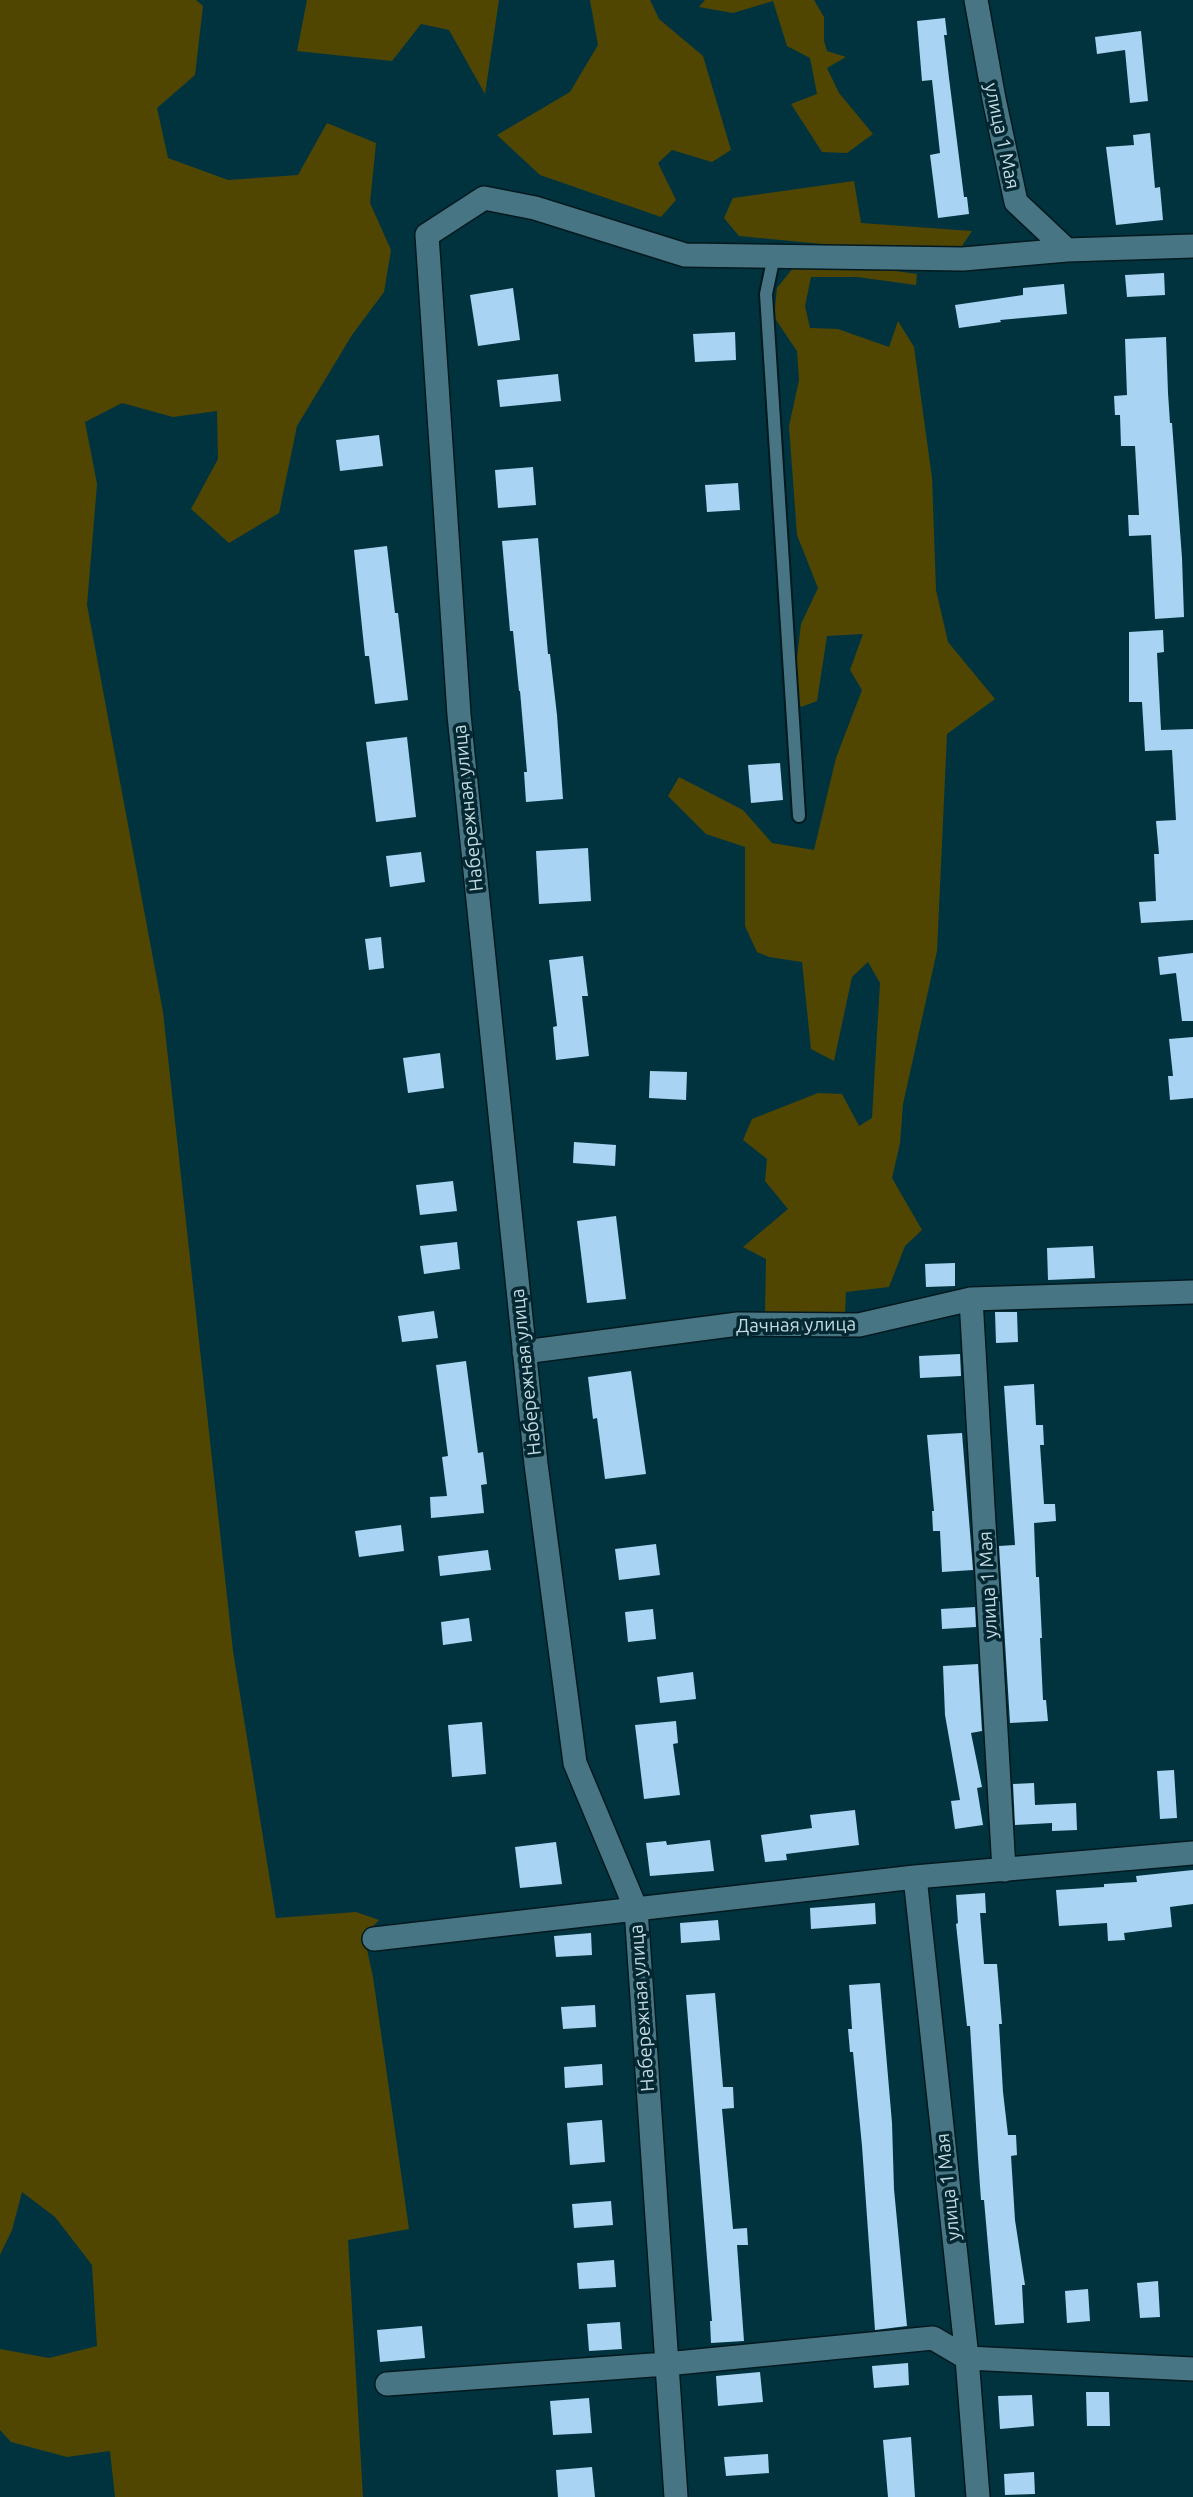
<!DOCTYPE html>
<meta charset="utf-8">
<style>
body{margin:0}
canvas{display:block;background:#01333f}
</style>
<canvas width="1193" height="2497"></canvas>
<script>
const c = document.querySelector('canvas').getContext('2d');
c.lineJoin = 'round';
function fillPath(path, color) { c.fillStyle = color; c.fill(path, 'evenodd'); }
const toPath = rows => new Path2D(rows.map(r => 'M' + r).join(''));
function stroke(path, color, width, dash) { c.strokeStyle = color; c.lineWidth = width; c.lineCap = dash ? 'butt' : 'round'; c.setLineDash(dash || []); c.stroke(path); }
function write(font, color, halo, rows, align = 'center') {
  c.font = font + ' Ubuntu,sans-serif'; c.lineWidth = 7; c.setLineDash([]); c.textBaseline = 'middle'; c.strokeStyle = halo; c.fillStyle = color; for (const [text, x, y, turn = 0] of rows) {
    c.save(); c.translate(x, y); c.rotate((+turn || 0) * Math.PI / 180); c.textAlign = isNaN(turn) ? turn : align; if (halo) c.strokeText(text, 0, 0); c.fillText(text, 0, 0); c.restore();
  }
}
fillPath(toPath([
 [0,0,196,0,203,6,195,75,157,108,168,158,228,180,298,175,327,123,376,143,370,203,391,250,384,292,352,335,297,426,279,513,229,543,191,509,218,459,217,411,173,417,122,403,85,422,97,484,87,605,163,1012,233,1651,276,1918,356,1912,379,1920,364,1936,373,1977,409,2229,348,2240,363,2497,115,2497,110,2451,67,2457,11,2442,0,2430,0,2349,49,2358,97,2346,92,2265,55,2217,22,2192,12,2230,0,2255],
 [307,0,499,0,485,94,449,30,421,24,392,61,297,51],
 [590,0,650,0,659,19,703,56,731,150,712,162,672,150,658,163,676,200,661,217,540,175,497,135,570,92,598,45],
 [705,0,814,0,824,17,824,41,827,51,846,57,827,68,839,93,873,134,847,153,822,152,791,104,817,94,810,58,787,46,773,1,733,13,699,7],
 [854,181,861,223,972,231,962,246,853,247,739,236,724,218,733,198],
 [833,262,917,274,916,285,857,277,811,277,805,306,810,328,838,329,889,347,898,321,914,347,932,478,936,590,948,642,995,699,947,734,937,951,903,1104,900,1143,892,1178,922,1230,905,1246,889,1287,846,1292,845,1313,765,1313,766,1259,743,1247,788,1209,765,1181,767,1159,743,1140,752,1119,818,1093,842,1094,859,1126,872,1118,880,983,868,962,852,977,834,1061,811,1049,802,962,769,957,757,952,745,926,745,847,706,834,668,796,679,777,743,810,772,843,814,850,836,758,862,690,850,670,863,634,827,636,817,701,801,707,793,691,801,624,818,588,797,535,789,426,799,380,797,351,774,317,777,288,793,268]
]), '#504602');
fillPath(toPath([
 [945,18,947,35,944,35,949,78,964,197,967,197,969,214,938,218,930,155,940,153,932,80,922,81,917,21],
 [1141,31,1148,101,1130,103,1125,50,1097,54,1095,37],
 [1150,133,1155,188,1160,187,1163,220,1116,225,1106,147,1134,145,1133,135],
 [1164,273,1165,295,1127,297,1125,275],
 [1064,284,1067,314,1000,320,1001,322,959,328,955,305,1023,295,1023,288],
 [513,288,520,340,478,346,470,295],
 [735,332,736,360,695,362,693,334],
 [1166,337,1168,393,1170,423,1172,423,1182,558,1184,617,1155,619,1151,535,1129,536,1128,515,1139,515,1135,446,1121,446,1120,415,1115,415,1114,396,1127,395,1125,339],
 [558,374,561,401,500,407,497,380],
 [379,435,383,466,340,471,336,440],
 [533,467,536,505,498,508,495,470],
 [738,483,740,510,707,512,705,485],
 [538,538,548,654,550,654,557,715,563,799,526,802,524,772,527,772,520,691,519,691,513,631,510,631,502,541],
 [387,546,395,613,398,613,408,700,375,704,369,656,365,656,354,550],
 [1163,630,1164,652,1157,653,1161,730,1193,729,1193,920,1141,923,1139,902,1156,901,1154,854,1159,854,1156,821,1176,820,1172,750,1145,751,1142,702,1129,702,1129,632],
 [407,737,416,817,376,822,366,742],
 [780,763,783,800,751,803,748,765],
 [588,848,591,901,539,904,536,851],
 [421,852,425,882,390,887,386,856],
 [381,937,384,968,369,970,365,939],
 [1193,953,1193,1021,1182,1021,1176,973,1160,975,1158,957],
 [583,956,588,996,582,996,589,1056,556,1060,553,1027,557,1026,549,960],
 [1193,1037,1193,1098,1170,1100,1168,1076,1173,1076,1169,1039],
 [440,1053,444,1088,408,1093,403,1058],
 [650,1071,687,1072,686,1100,649,1098],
 [574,1142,616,1145,615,1166,573,1163],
 [453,1181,457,1211,420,1215,416,1185],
 [616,1216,626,1299,587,1303,577,1221],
 [457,1242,460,1269,424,1274,420,1246],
 [1093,1246,1095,1278,1048,1280,1047,1248],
 [955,1263,955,1286,926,1287,925,1264],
 [434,1311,438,1338,402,1342,398,1316],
 [995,1312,1017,1312,1018,1342,996,1343],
 [960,1354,961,1376,920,1378,919,1356],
 [466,1361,478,1453,483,1452,487,1484,481,1485,484,1513,431,1518,430,1497,447,1496,442,1457,448,1456,436,1365],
 [631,1371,646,1474,605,1479,597,1418,593,1419,588,1377],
 [1034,1384,1036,1425,1043,1425,1044,1445,1040,1445,1044,1504,1055,1504,1056,1521,1034,1523,1036,1577,1039,1577,1040,1598,1042,1638,1040,1638,1043,1700,1046,1700,1048,1721,1010,1723,999,1546,1015,1545,1004,1386],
 [962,1433,973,1570,942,1572,940,1531,933,1531,932,1511,934,1511,927,1435],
 [401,1525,404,1551,359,1557,355,1531],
 [656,1544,660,1575,619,1580,615,1549],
 [488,1550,491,1570,440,1576,438,1556],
 [975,1607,976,1627,942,1629,941,1609],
 [653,1609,656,1639,628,1642,625,1612],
 [469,1618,472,1641,443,1645,441,1622],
 [978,1664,982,1731,971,1733,982,1787,977,1788,983,1825,955,1829,951,1801,960,1800,945,1715,943,1666],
 [693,1672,696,1699,660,1703,657,1677],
 [676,1721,678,1743,673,1744,680,1795,644,1799,635,1725],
 [482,1722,486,1774,452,1777,448,1725],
 [1174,1770,1177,1818,1160,1819,1157,1771],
 [1034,1783,1035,1805,1076,1803,1077,1830,1052,1831,1052,1823,1015,1825,1013,1784],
 [855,1810,859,1845,786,1854,787,1860,765,1862,761,1835,812,1828,810,1815],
 [710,1840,714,1871,650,1876,646,1843,666,1841,667,1845],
 [556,1842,562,1884,520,1888,515,1847],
 [1193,1870,1193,1904,1170,1907,1172,1927,1124,1933,1125,1940,1108,1941,1107,1923,1059,1926,1056,1890,1104,1887,1104,1884,1137,1882,1136,1876],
 [985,1893,986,1913,980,1913,984,1964,997,1964,1002,2024,999,2024,1003,2092,1008,2135,1016,2135,1017,2155,1011,2156,1015,2220,1025,2285,1022,2285,1024,2323,995,2325,984,2200,981,2200,978,2158,970,2026,967,2026,956,1924,958,1923,956,1895],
 [875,1903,876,1924,811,1929,810,1908],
 [718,1920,720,1940,681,1943,680,1923],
 [591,1933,592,1955,556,1957,554,1936],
 [880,1983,892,2123,894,2189,907,2326,875,2330,862,2146,853,2052,850,2052,848,2029,852,2029,849,1985],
 [715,1993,723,2087,733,2087,734,2108,722,2109,733,2229,747,2228,748,2245,737,2245,744,2341,711,2343,710,2321,712,2321,686,1995],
 [595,2005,596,2027,563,2029,561,2007],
 [602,2064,603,2085,565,2088,564,2067],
 [602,2120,605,2162,570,2165,567,2123],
 [611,2201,613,2225,574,2228,572,2204],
 [614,2260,616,2287,579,2289,577,2263],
 [1158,2281,1160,2317,1140,2318,1137,2283],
 [1088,2289,1090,2321,1067,2323,1065,2291],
 [620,2322,622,2349,589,2351,587,2324],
 [422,2326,425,2358,380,2362,377,2330],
 [908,2363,909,2385,874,2388,872,2366],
 [760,2372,763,2402,718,2406,716,2376],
 [1086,2392,1109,2392,1110,2426,1087,2426],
 [1032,2395,1034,2426,1000,2429,998,2396],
 [589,2398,592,2433,553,2435,550,2401],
 [911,2437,915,2497,888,2497,883,2440],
 [768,2454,769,2473,726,2476,724,2457],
 [592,2467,595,2497,558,2497,556,2470],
 [1034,2472,1035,2494,1005,2495,1004,2474]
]), '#a9d3f2');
const service = toPath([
 [774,256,766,294,799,816]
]);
const minor = toPath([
 [976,0,994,99,1016,202,1067,250],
 [971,1299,1004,1870],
 [524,1352,738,1324,859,1325,971,1299,1193,1292],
 [915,1877,967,2358,978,2497],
 [374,1939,915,1877,1193,1853],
 [387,2384,666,2364,933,2338,967,2358,1193,2369],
 [676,2497,636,1909,575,1763,536,1464,459,715,427,235,484,198,535,208,685,255,963,259,1067,250,1193,246]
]);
stroke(service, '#02191f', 16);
stroke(minor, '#02191f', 26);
stroke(service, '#487583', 12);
stroke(minor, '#487583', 23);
write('19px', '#c3dae2', '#042832', [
 ["улица 1 Мая",1002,136,78],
 ["Набережная улица",468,808,-96],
 ["Дачная улица",796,1325,-1],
 ["Набережная улица",526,1372,-96],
 ["улица 1 Мая",988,1585,-93],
 ["Набережная улица",642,2008,-94],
 ["улица 1 Мая",948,2187,-96]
]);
</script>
